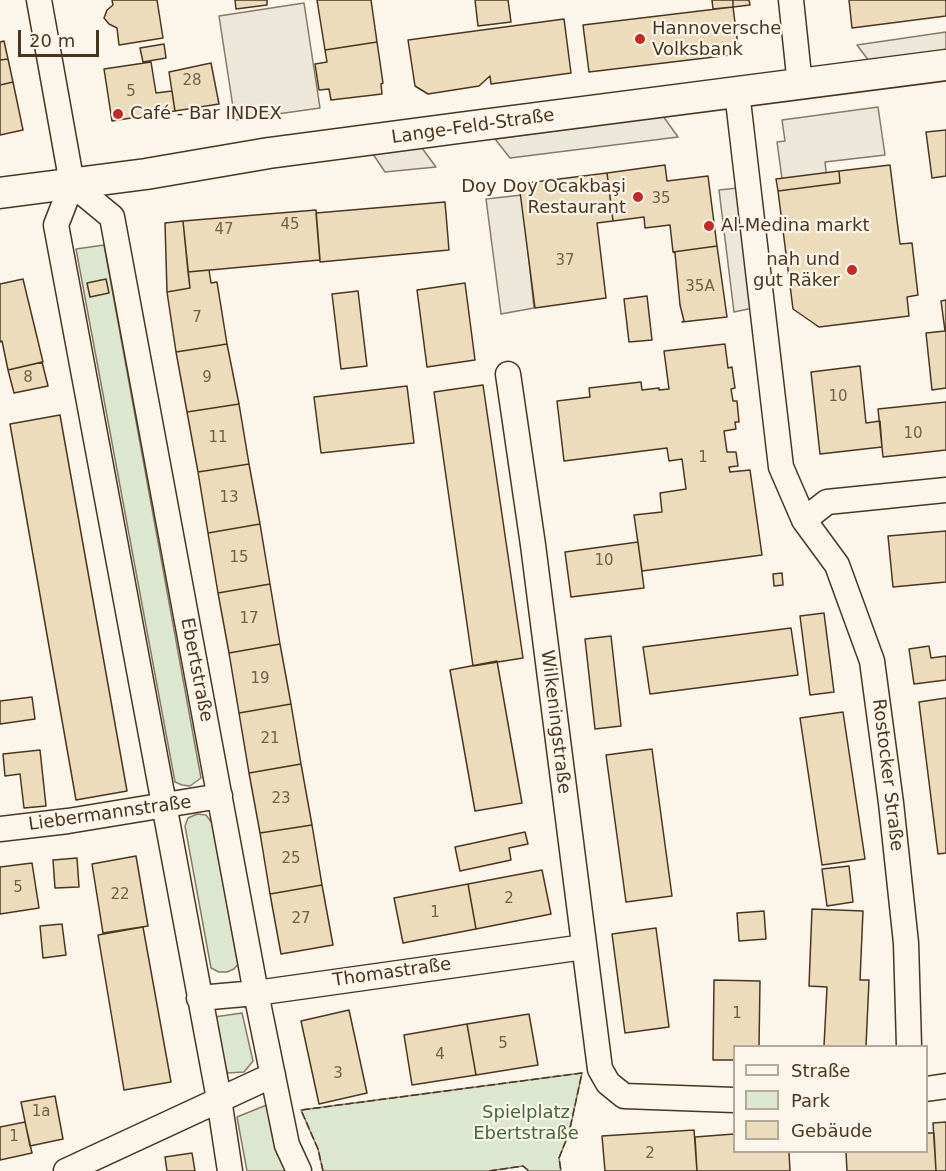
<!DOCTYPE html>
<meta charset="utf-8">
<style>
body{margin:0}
#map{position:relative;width:946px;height:1171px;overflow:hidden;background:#fbf6e9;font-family:"DejaVu Sans",sans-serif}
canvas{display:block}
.legend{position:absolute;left:733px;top:1045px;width:195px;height:108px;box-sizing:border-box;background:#fbf6e9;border:2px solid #b4a999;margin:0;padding:8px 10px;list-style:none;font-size:18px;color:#4a3520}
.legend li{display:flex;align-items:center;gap:12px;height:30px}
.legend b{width:30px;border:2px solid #b4a999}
.scale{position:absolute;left:18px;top:30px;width:81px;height:27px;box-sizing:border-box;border:3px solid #4a3520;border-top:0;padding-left:8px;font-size:18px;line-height:21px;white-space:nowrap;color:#4a3520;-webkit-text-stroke:4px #fbf6e9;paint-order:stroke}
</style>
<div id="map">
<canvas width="946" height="1171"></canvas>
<ul class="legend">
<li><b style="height:8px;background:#fbf6e9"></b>Straße</li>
<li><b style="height:16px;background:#dce7d0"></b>Park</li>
<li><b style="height:16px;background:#ecdcbc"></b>Gebäude</li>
</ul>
<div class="scale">20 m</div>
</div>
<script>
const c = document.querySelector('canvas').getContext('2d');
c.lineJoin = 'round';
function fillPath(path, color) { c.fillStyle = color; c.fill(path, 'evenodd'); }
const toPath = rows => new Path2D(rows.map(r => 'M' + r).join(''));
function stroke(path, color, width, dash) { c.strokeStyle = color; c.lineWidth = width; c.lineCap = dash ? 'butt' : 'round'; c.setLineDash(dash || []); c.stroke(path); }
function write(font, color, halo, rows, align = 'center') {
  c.font = font + ' "DejaVu Sans",sans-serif'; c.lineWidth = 4.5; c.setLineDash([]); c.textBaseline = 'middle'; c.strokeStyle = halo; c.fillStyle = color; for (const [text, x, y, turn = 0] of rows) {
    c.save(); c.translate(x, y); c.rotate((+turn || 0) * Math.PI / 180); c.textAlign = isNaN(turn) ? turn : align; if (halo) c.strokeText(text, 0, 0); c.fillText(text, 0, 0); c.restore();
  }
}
const green = toPath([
 [104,245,201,778,190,786,182,785,175,782,76,249,104,245],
 [197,814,206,815,212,823,238,964,234,969,227,972,219,972,211,968,185,826,188,818,197,814],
 [242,1013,253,1061,244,1072,227,1073,214,1017,242,1013],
 [582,1073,569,1133,559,1158,561,1171,529,1171,523,1166,489,1171,323,1171,318,1149,301,1110,582,1073],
 [274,1102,287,1171,247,1171,237,1117,274,1102]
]);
fillPath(green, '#dce7d0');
stroke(green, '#887966', 1.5);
const parking = toPath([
 [304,3,320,108,235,120,219,16,304,3],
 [946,32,946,51,869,61,857,45,946,32],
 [878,107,885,155,825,162,827,180,783,186,777,142,785,141,782,120,878,107],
 [663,116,678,137,510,158,495,139,663,116],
 [422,148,436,167,385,172,373,154,422,148],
 [737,188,753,308,734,312,719,190,737,188],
 [522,195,534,308,501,314,486,199,522,195]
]);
fillPath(parking, '#ede7d9');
stroke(parking, '#887966', 1.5);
const building = toPath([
 [112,0,157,0,163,38,119,45,117,28,109,24,104,18,107,10,113,5,112,0],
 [235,0,267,0,267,5,236,9,235,0],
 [317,0,371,0,377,42,325,50,317,0],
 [475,0,508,0,511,22,478,26,475,0],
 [712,0,733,0,733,7,713,9,712,0],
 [733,0,749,0,750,5,733,7,733,0],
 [849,0,946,0,946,16,852,28,849,0],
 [733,7,739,54,589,72,583,25,733,7],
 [564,19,571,73,491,84,490,76,479,86,428,94,415,86,408,40,564,19],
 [4,41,8,59,0,60,0,42,4,41],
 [377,42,383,83,381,84,382,94,331,100,329,89,319,90,315,64,327,62,325,50,377,42],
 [164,44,166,58,143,62,140,48,164,44],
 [8,59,13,82,0,85,0,60,8,59],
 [151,62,156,93,172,91,175,111,112,121,104,69,151,62],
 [211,63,219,104,175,111,169,72,211,63],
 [13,82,23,130,0,135,0,85,13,82],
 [946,130,946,176,932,178,926,132,946,130],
 [665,165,667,181,708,176,717,246,673,252,670,225,645,228,644,217,613,221,607,173,665,165],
 [890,165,900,244,912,243,918,295,907,297,909,316,819,327,793,309,778,191,840,183,839,171,890,165],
 [839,171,840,183,778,191,776,179,839,171],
 [607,173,613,221,597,223,606,298,535,308,519,184,607,173],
 [445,202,449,250,320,262,316,213,445,202],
 [316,210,320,260,188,272,183,221,316,210],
 [183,221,190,288,167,292,165,223,183,221],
 [717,246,727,317,682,322,684,321,680,305,675,253,673,252,717,246],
 [209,270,211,283,217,282,227,344,176,352,167,292,190,288,188,272,209,270],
 [23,279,43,362,8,370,2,341,0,342,0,284,23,279],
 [106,279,109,293,90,297,87,283,106,279],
 [465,283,475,360,427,367,417,290,465,283],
 [358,291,367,366,341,369,332,294,358,291],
 [647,296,652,340,629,342,624,299,647,296],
 [946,300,946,388,932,390,926,333,945,331,941,301,946,300],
 [227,344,239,404,187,412,176,352,227,344],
 [725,344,728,368,732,367,735,388,731,389,733,401,737,401,739,422,735,422,736,429,724,431,727,452,736,452,738,466,729,467,730,472,750,470,762,555,642,571,634,515,662,512,660,493,686,489,682,459,669,461,667,448,564,461,557,401,590,397,589,388,641,382,642,390,659,388,659,390,669,389,664,351,725,344],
 [42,362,48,386,14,393,8,370,42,362],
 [860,366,866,423,880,421,882,447,820,454,811,372,860,366],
 [483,385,523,658,473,666,434,392,483,385],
 [407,386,414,443,321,453,314,397,407,386],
 [946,402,946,450,883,457,878,409,946,402],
 [239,404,249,464,198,472,187,412,239,404],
 [60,415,127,791,76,800,10,424,60,415],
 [249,464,260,524,208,533,198,472,249,464],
 [260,524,270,584,218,593,208,533,260,524],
 [946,531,946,582,893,587,888,536,946,531],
 [638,542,644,588,571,597,565,552,638,542],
 [782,573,783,585,774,586,773,574,782,573],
 [270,584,280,644,229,653,218,593,270,584],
 [824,613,834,692,810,695,800,616,824,613],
 [791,628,798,675,650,694,643,647,791,628],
 [611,636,621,726,595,729,585,639,611,636],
 [280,644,291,704,239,713,229,653,280,644],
 [929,646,931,658,946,656,946,680,914,684,909,649,929,646],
 [497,661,522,803,475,811,450,670,497,661],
 [32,697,35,719,0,724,0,701,32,697],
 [946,698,946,853,938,854,919,702,946,698],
 [291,704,301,764,249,773,239,713,291,704],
 [843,712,865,859,822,865,800,718,843,712],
 [652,749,672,896,626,902,606,755,652,749],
 [40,750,46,806,24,808,20,774,5,776,3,754,40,750],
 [301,764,312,825,260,833,249,773,301,764],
 [312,825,322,885,270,894,260,833,312,825],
 [525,832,528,844,509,848,511,860,460,871,455,847,525,832],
 [136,856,148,926,103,933,92,864,136,856],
 [77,858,79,887,55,888,53,860,77,858],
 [32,863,39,908,0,914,0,867,32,863],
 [849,866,853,902,827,906,822,869,849,866],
 [542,870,551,914,476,929,468,884,542,870],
 [468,884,476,929,403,943,394,898,468,884],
 [322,885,333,945,281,954,270,894,322,885],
 [812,909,863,911,860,980,869,980,866,1046,824,1046,827,987,809,986,812,909],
 [764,911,766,939,739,941,737,913,764,911],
 [62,924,66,955,43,958,40,926,62,924],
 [143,927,171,1082,124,1090,98,935,143,927],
 [656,928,669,1027,625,1033,612,934,656,928],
 [714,980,760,981,759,1046,734,1046,734,1060,713,1060,714,980],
 [349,1010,367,1093,319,1104,301,1021,349,1010],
 [529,1014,538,1065,476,1075,467,1024,529,1014],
 [467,1024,476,1075,412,1085,404,1035,467,1024],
 [55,1096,63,1139,30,1146,21,1102,55,1096],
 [25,1122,32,1153,0,1160,0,1127,25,1122],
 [946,1122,946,1171,936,1171,933,1123,946,1122],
 [694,1130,697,1171,605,1171,602,1136,694,1130],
 [926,1133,934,1133,936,1171,847,1171,846,1152,926,1152,926,1133],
 [734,1134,734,1152,789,1152,790,1171,697,1171,695,1137,734,1134],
 [192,1153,195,1171,167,1171,165,1157,192,1153]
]);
fillPath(building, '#ecdcbc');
stroke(building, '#4a3520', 1.5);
const minor = toPath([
 [39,0,72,184,56,225,219,1099,230,1171],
 [791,0,800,85],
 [737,92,781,467,804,520,837,565,872,661,891,803,906,943,909,1046],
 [72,184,112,217,256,993,287,1145,299,1171],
 [508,374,533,545,600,1069,608,1083,624,1096,734,1100],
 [804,520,827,502,946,490],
 [0,829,68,821,220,796],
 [199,998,256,993,584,947],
 [926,1089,946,1086],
 [66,1171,273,1075]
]);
const tertiary = toPath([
 [0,193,146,174,269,153,466,127,946,65]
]);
stroke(minor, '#4a3520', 27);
stroke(tertiary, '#4a3520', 33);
stroke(minor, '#fbf6e9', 24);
stroke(tertiary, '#fbf6e9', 30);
stroke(toPath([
 [323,1171,318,1149,301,1110,582,1073,569,1133,559,1158,561,1171],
 [489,1171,523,1166,529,1171]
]), '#4a3520', 1.5, [8, 3]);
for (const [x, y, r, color] of [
 [640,39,6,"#c62828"],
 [118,114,6,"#c62828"],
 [638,197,6,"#c62828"],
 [709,226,6,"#c62828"],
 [852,270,6,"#c62828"]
]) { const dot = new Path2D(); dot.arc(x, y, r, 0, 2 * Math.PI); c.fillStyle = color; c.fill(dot); stroke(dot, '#fbf6e9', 2); }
write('15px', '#725f47', null, [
 ["28",192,81],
 ["5",131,92],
 ["35",661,199],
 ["45",290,225],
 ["47",224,230],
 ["37",565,261],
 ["35A",700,287],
 ["7",197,318],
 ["8",28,378],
 ["9",207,378],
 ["10",838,397],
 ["10",913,434],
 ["11",218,438],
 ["1",703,458],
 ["13",229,498],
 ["15",239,558],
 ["10",604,561],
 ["17",249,619],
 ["19",260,679],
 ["21",270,739],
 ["23",281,799],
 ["25",291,859],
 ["5",18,888],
 ["22",120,895],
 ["2",509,899],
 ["1",435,913],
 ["27",301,919],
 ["1",737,1014],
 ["5",503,1044],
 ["4",440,1055],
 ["3",338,1074],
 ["1a",41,1112],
 ["1",14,1137],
 ["2",650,1154]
]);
write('18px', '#4a3520', '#fbf6e9', [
 ["Hannoversche",652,29],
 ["Volksbank",652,50],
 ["Café - Bar INDEX",130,114],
 ["Doy Doy Ocakbaşi",626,187,"right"],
 ["Restaurant",626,208,"right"],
 ["Al-Medina markt",721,226],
 ["nah und",840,260,"right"],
 ["gut Räker",840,281,"right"]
], 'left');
write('18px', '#4a3520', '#fbf6e9', [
 ["Lange-Feld-Straße",473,127,-8],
 ["Ebertstraße",196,670,79],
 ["Wilkeningstraße",555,722,83],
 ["Rostocker Straße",887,775,83],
 ["Liebermannstraße",110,814,-8],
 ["Thomastraße",392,973,-8]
]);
write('18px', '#436837', '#fbf6e9', [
 ["Spielplatz",526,1113],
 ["Ebertstraße",526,1134]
]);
</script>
